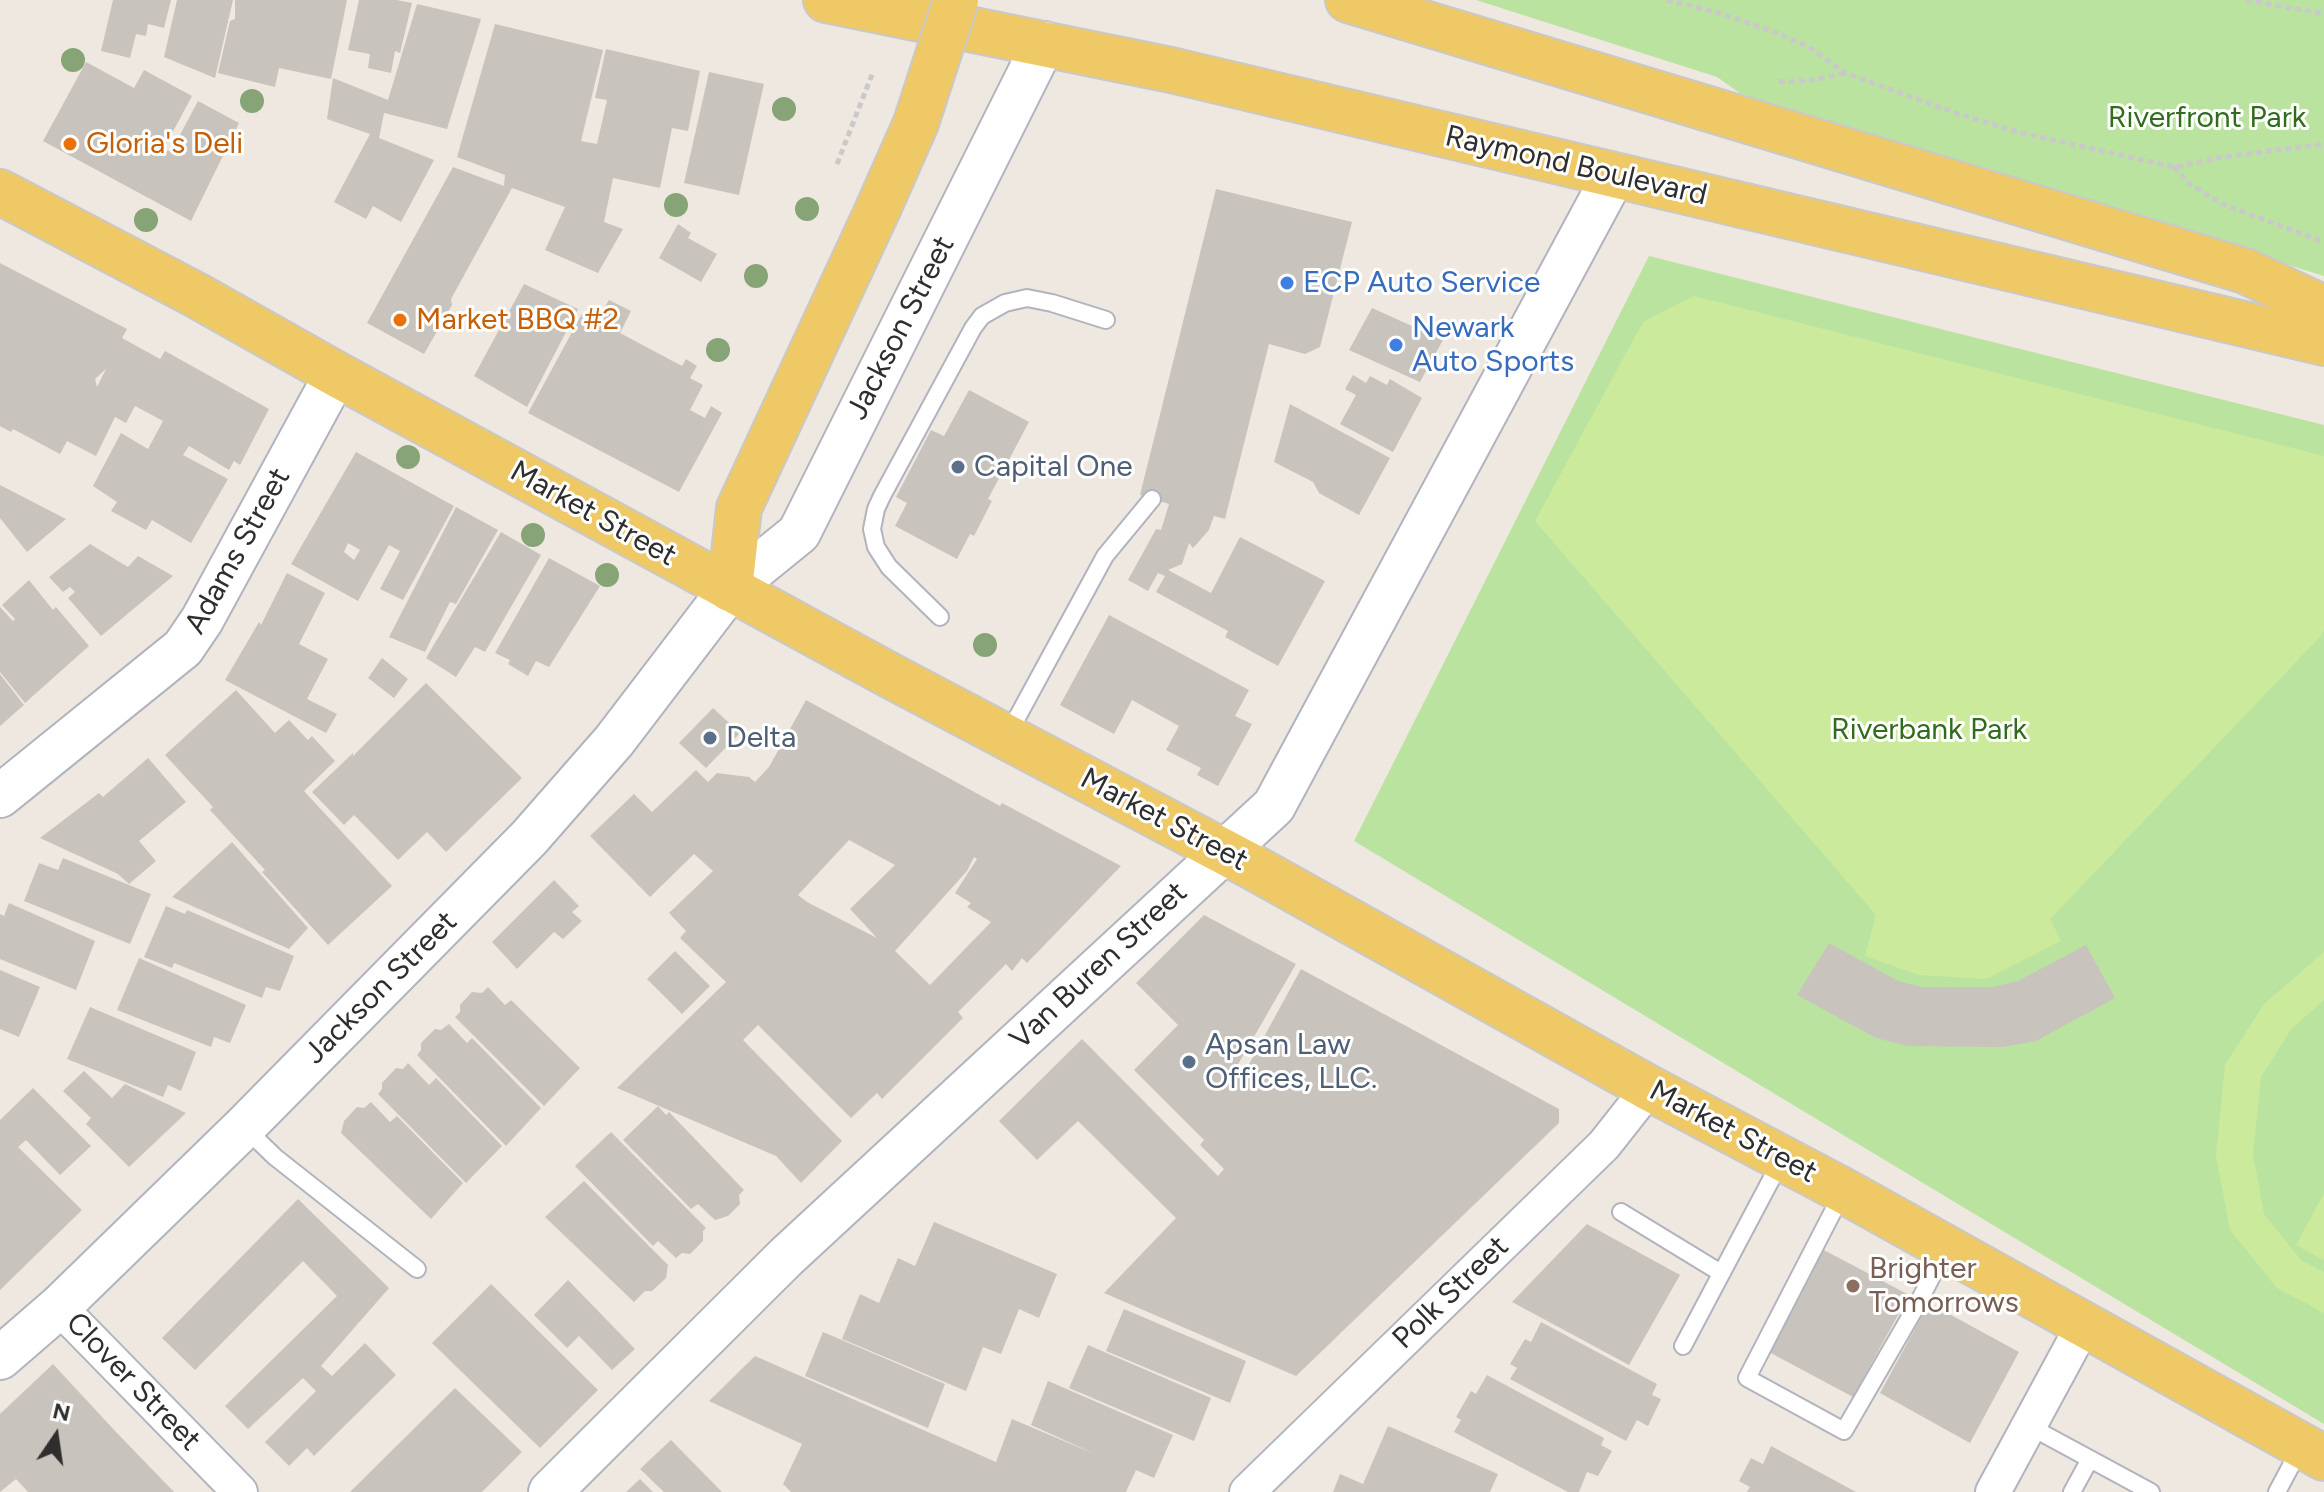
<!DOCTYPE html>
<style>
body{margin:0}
#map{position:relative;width:2324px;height:1492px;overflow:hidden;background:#efe8e1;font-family:Figtree,sans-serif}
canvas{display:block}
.north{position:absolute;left:16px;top:1396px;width:80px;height:80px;-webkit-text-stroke:6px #fff;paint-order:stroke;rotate:13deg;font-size:22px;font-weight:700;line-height:32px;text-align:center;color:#2e2e2e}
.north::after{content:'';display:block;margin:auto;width:28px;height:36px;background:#2e2e2e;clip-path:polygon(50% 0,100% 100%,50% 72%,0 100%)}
</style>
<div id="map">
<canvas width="2324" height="1492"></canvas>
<div class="north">N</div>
</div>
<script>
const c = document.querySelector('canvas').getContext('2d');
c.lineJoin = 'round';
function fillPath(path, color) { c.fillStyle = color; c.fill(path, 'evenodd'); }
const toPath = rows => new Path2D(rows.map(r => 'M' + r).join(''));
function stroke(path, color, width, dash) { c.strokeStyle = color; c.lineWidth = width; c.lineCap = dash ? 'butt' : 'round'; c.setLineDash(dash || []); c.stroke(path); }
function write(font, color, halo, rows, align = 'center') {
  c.font = font + ' Figtree,sans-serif'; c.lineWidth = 6; c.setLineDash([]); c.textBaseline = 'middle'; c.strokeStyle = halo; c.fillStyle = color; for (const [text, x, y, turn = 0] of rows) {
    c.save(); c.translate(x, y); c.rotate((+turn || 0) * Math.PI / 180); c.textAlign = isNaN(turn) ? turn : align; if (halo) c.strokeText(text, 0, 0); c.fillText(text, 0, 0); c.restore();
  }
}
fillPath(toPath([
 [1476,0,2324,0,2324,276,1741,94,1717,77],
 [1649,256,2324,425,2324,1424,1354,841]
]), '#bae3a0');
fillPath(toPath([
 [1694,296,2324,456,2324,630,2321,636,2050,919,2061,941,1986,979,1919,975,1865,956,1876,915,1535,521,1643,322],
 [2324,952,2324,1000,2292,1028,2261,1077,2253,1154,2264,1214,2301,1260,2324,1272,2324,1313,2277,1288,2230,1230,2216,1156,2225,1065,2264,1004],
 [2324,1193,2324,1260,2296,1245]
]), '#ccea9c');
fillPath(toPath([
 [113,0,171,0,164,28,148,24,146,36,136,34,130,58,101,51],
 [177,0,233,0,215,78,164,57],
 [235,0,347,0,331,79,279,68,275,87,218,73,230,21,235,19],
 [359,0,397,0,412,3,400,53,395,51,391,73,368,68,370,54,348,50],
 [417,4,481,19,447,129,384,113,379,138,434,160,401,222,373,206,366,219,334,202,370,134,327,119,333,78,388,100],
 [495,24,603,50,581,141,597,144,607,100,595,98,606,49,700,71,688,131,672,128,660,188,613,178,604,222,623,229,598,273,545,250,565,207,512,188,451,299,452,305,424,354,367,323,453,167,504,186,505,175,457,157],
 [86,62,134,88,144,70,192,96,162,152,172,150,198,101,239,123,191,221,43,141],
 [709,72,764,84,739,195,684,183],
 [1216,189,1352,222,1320,347,1305,354,1269,344,1225,519,1214,516,1209,530,1193,548,1189,543,1182,564,1168,570,1211,593,1240,537,1325,581,1278,666,1225,637,1228,631,1156,592,1165,576,1158,573,1148,591,1128,580,1156,529,1161,530,1169,504,1140,495],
 [678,224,691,233,688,238,717,254,701,282,659,258],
 [0,263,127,329,122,338,160,359,165,351,269,409,240,465,234,461,229,470,189,446,183,455,228,479,191,543,152,520,146,530,111,511,117,502,93,486,121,433,148,449,163,421,135,406,126,423,115,417,96,456,67,441,60,454,13,429,11,432,0,426],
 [106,369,97,387,95,379],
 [524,284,578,309,527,407,474,376],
 [609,300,631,311,620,333,682,366,686,359,697,366,690,378,703,385,690,410,705,418,711,406,722,413,679,492,528,413,583,312,597,320],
 [1372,308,1443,340,1420,382,1349,350],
 [1353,375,1366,383,1370,376,1387,385,1390,379,1422,398,1393,452,1340,424,1356,395,1345,389],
 [969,390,1029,422,988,499,992,501,974,536,970,534,957,559,895,526,907,503,896,497,931,430,944,436],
 [1290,404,1390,458,1359,515,1319,493,1313,482,1274,462],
 [356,452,454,506,403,600,380,589,400,551,389,545,358,601,291,564],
 [348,543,360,550,354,560,344,552],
 [0,485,66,519,27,552,0,518],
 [456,507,498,530,456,604,450,602,425,652,389,637],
 [501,532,541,555,485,652,475,647,456,677,426,658],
 [90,544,128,567,138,556,173,576,101,636,68,598,75,592,70,587,63,592,49,577],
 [549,558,600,586,549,667,536,661,528,676,508,664,510,660,495,653],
 [287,573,325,593,299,644,328,659,307,699,337,714,326,733,225,680,259,622,261,625],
 [29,580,53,610,56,607,89,646,25,703,0,672,0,607,13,621,15,619,2,605],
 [1109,615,1249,690,1235,716,1252,724,1218,786,1197,775,1201,768,1166,750,1179,726,1132,700,1114,734,1060,705],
 [382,658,408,679,394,698,368,678],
 [0,674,24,705,0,726],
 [426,683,522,778,446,852,427,832,398,860,354,815,344,825,312,792,353,753,353,756],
 [236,690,275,733,289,720,308,740,312,736,335,761,304,791,392,886,328,945,262,872,265,870,210,810,213,807,165,755],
 [806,700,1000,806,1002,803,1121,866,1027,963,1022,958,1012,971,1006,964,958,1012,963,1018,882,1099,877,1093,851,1118,758,1025,743,1040,842,1141,801,1183,776,1156,617,1088,726,982,680,938,686,931,669,913,713,871,694,854,650,897,590,836,634,794,652,812,696,770,708,782,717,773,749,777,755,782,769,767],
 [849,840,895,865,850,909,877,938,807,902,798,895],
 [974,857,977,859,955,893,971,903,967,907,991,922,930,985,895,951,967,871],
 [713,708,740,733,706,768,679,743],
 [148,758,186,802,139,841,156,861,129,884,118,874,40,838,99,793,103,797],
 [232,842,308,928,289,949,172,897],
 [63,858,151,894,130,944,24,901,39,863,58,870],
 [554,880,579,906,572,912,582,921,563,939,554,932,517,969,492,942],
 [9,903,95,941,76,990,0,959,0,914,4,916],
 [166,906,185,914,187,910,294,956,280,991,266,987,262,998,174,963,172,968,144,957],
 [1204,915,1296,964,1233,1073,1241,1079,1301,969,1559,1109,1559,1123,1296,1376,1104,1293,1176,1218,1078,1121,1037,1160,999,1121,1082,1039,1218,1176,1224,1169,1200,1145,1204,1140,1134,1070,1178,1025,1136,983],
 [1829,943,1898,981,1922,987,1992,987,2018,981,2086,945,2115,998,2036,1041,2003,1047,1908,1046,1876,1038,1797,995],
 [675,951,710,986,682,1014,647,979],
 [139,958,246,1005,230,1043,214,1037,211,1047,117,1010],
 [0,970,40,987,19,1037,0,1029],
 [488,987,505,1005,511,1000,580,1068,544,1106,455,1017,460,1012,460,1005,472,992,482,993],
 [90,1007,196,1052,181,1091,168,1085,163,1097,67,1059],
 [449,1024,467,1043,472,1038,541,1108,506,1146,417,1055,421,1050,421,1043,435,1029,441,1030],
 [408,1063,429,1085,436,1078,502,1146,466,1183,378,1094,382,1089,382,1083,396,1068,403,1069],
 [84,1071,112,1098,125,1084,186,1113,129,1167,86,1124,91,1118,63,1091],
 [33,1088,91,1146,60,1175,26,1140,18,1147,82,1210,0,1290,0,1120],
 [371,1102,390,1122,397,1116,463,1183,431,1219,341,1133,344,1121,357,1107,364,1108],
 [658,1106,666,1115,669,1112,744,1190,739,1195,740,1204,728,1216,715,1220,698,1204,691,1209,623,1140],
 [611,1132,706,1228,703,1231,703,1241,690,1254,682,1253,676,1258,658,1241,653,1246,575,1166],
 [584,1181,668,1265,666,1278,652,1291,645,1291,634,1302,545,1217],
 [298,1199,389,1288,321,1366,332,1376,365,1343,396,1375,314,1456,307,1448,289,1466,265,1442,316,1391,303,1378,248,1429,225,1406,337,1296,303,1261,195,1370,162,1338],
 [934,1222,1057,1274,1039,1318,1019,1309,1001,1354,983,1347,966,1391,842,1339,860,1294,879,1303,898,1258,915,1266],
 [1587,1224,1680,1275,1629,1365,1512,1302],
 [1822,1249,1909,1295,1853,1397,1769,1352],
 [568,1280,635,1349,612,1370,579,1336,567,1348,534,1315],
 [491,1284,598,1390,540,1448,432,1343],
 [1929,1303,2019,1352,1970,1443,1880,1393],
 [1124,1309,1246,1361,1230,1403,1106,1351],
 [1541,1322,1657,1384,1652,1395,1661,1399,1648,1426,1637,1420,1626,1441,1510,1379,1517,1368,1510,1364,1525,1339,1531,1342],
 [823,1332,945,1384,928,1428,805,1376],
 [1088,1345,1211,1398,1194,1441,1069,1388],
 [755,1356,996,1462,1012,1419,1097,1455,1031,1425,1048,1381,1173,1435,1154,1478,1136,1470,1126,1492,791,1492,783,1484,802,1444,709,1401],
 [53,1364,116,1432,174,1492,28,1492,16,1479,0,1492,0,1414],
 [1487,1375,1604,1438,1601,1445,1612,1451,1598,1476,1587,1472,1579,1492,1568,1492,1454,1432,1461,1420,1456,1417,1471,1391,1476,1394],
 [455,1388,522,1452,482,1492,350,1492],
 [1388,1426,1498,1474,1490,1492,1333,1492,1340,1474,1363,1484],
 [671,1440,722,1492,664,1492,640,1469],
 [1771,1446,1856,1492,1747,1492,1750,1487,1739,1481,1751,1458,1763,1464],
 [640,1479,653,1492,626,1492]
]), '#c8c3bc');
const service = toPath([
 [940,617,889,567,876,547,872,529,876,509,882,496,973,328,982,316,1005,303,1027,298,1052,303,1106,320],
 [1007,736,1105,556,1152,499],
 [245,1128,275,1157,417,1269],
 [1843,1192,1747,1378,1844,1431,1917,1305,1946,1249],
 [1621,1212,1721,1273],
 [1683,1346,1782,1159],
 [2029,1426,2151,1492],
 [2072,1492,2090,1459],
 [2277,1492,2301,1447]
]);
const minor = toPath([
 [59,1307,240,1492],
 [1247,1492,1604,1145,1649,1088],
 [1993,1492,2083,1326]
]);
const tertiary = toPath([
 [0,796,183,648,202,620,336,374],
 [0,1358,59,1307,244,1127,529,838,614,741,730,589,799,533,1044,43],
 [550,1492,786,1257,1274,806,1614,175]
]);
const primary = toPath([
 [826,0,1171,70,2324,343],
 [1348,0,2245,271,2324,308],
 [0,192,196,295,336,374,891,676,1251,866,1649,1088,1844,1191,2324,1458],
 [730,589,739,508,878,209]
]);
stroke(service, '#b1b4be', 20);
stroke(minor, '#b1b4be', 38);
stroke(tertiary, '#b1b4be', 46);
stroke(primary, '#c9c9c9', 48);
stroke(toPath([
 [1667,0,1719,13,1777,33,1809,47,1845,73,1953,112,2018,132,2174,167,2224,157,2324,144],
 [2246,0,2324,14],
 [1779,82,1814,80,1844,73],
 [837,164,873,72],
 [2174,167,2191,185,2222,204,2324,242]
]), '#c9c9c9', 5, [6, 4]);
stroke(service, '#fff', 16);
stroke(minor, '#fff', 34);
stroke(tertiary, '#fff', 42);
stroke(primary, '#efc966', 44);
const primaryBridge = toPath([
 [878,209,916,123,956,0]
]);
stroke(primaryBridge, '#c9c9c9', 48, []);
stroke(primaryBridge, '#efc966', 44);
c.fillStyle = '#86a475';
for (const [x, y] of [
 [73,60],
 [252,101],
 [784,109],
 [676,205],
 [807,209],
 [146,220],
 [756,276],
 [718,350],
 [408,457],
 [533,535],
 [607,575],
 [985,645]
]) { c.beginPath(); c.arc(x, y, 12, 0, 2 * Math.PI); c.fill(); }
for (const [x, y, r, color] of [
 [70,144,8,"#e8710a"],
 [1287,283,8,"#3f7fe0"],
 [400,320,8,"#e8710a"],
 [1396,345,8,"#3f7fe0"],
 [958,467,8,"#5c6f8a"],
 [710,738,8,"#5c6f8a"],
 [1189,1062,8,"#5c6f8a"],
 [1853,1286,8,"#8d6e63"]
]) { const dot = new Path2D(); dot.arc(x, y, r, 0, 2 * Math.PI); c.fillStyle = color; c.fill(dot); stroke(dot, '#fff', 3); }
write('30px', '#316c1d', '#fff', [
 ["Riverfront Park",2207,118],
 ["Riverbank Park",1929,730]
]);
write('30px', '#c56008', '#fff', [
 ["Gloria's Deli",86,144],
 ["Market BBQ #2",416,320]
], 'left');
write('30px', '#2e2e2e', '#fff', [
 ["Raymond Boulevard",1576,166,13],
 ["Jackson Street",901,328,-63],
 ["Market Street",593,514,29],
 ["Adams Street",238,551,-61],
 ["Market Street",1164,820,28],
 ["Van Buren Street",1099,966,-43],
 ["Jackson Street",381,988,-45],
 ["Market Street",1733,1132,28],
 ["Polk Street",1451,1293,-44],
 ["Clover Street",133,1382,46]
]);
write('30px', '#366cbe', '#fff', [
 ["ECP Auto Service",1303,283],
 ["Newark",1412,328],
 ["Auto Sports",1412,362]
], 'left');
write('30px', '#4e5e75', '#fff', [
 ["Capital One",974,467],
 ["Delta",726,738],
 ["Apsan Law",1205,1045],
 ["Offices, LLC.",1205,1079]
], 'left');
write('30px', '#785e54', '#fff', [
 ["Brighter",1869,1269],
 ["Tomorrows",1869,1303]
], 'left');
</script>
